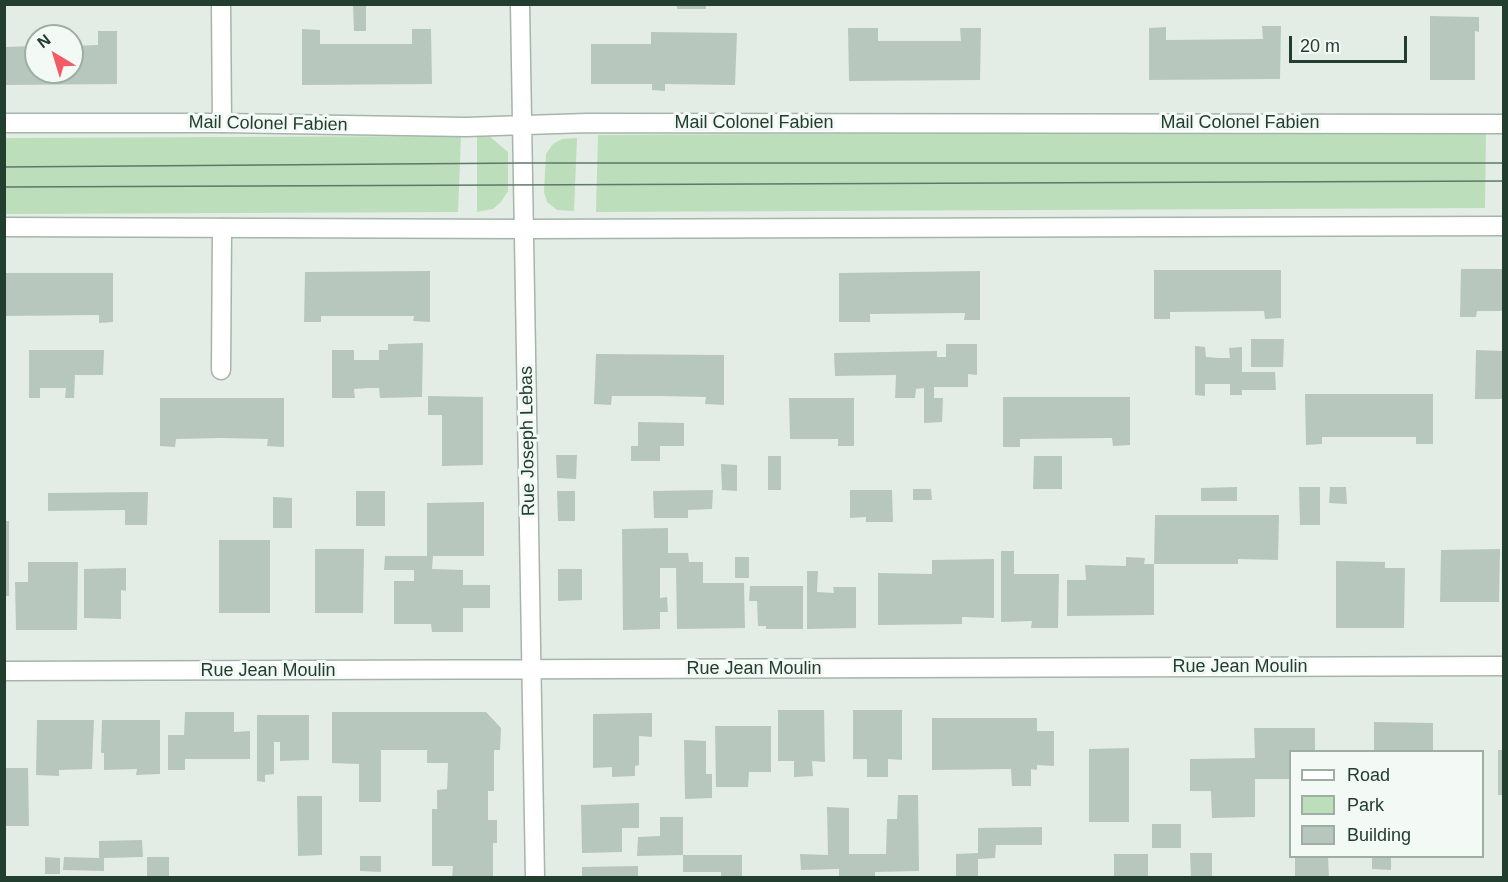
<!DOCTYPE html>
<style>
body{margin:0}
#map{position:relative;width:1508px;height:882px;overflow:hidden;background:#e3ede5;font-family:Arial,sans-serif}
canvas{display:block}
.frame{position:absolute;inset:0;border:6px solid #223e2e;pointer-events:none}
.legend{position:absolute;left:1289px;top:750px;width:195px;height:108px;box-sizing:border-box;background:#f3f9f4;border:2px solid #9faea5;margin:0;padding:8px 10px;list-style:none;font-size:18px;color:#223e2e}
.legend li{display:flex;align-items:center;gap:12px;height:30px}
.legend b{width:30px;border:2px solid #9faea5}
.north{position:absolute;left:24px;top:24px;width:60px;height:60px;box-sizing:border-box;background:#f3f9f4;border:2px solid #9faea5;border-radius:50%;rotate:322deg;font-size:16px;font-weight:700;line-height:24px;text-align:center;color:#223e2e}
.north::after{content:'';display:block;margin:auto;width:21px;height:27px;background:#f25b63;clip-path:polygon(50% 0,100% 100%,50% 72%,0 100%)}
.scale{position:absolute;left:1289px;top:36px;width:118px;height:27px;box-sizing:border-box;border:3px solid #223e2e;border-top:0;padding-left:8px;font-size:18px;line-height:21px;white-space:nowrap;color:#223e2e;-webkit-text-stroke:4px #f3f9f4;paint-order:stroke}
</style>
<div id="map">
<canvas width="1508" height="882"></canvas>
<div class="frame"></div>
<ul class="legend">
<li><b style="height:8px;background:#fff"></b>Road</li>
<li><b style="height:16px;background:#bcdebb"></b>Park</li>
<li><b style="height:16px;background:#b8c7bd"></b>Building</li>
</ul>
<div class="north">N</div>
<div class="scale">20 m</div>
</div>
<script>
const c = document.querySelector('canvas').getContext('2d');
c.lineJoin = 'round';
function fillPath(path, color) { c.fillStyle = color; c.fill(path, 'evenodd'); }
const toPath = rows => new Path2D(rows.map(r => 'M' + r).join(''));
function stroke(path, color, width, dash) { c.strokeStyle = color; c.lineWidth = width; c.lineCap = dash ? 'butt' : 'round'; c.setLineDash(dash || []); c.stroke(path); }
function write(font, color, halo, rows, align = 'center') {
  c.font = font + ' Arial,sans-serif'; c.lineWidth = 6; c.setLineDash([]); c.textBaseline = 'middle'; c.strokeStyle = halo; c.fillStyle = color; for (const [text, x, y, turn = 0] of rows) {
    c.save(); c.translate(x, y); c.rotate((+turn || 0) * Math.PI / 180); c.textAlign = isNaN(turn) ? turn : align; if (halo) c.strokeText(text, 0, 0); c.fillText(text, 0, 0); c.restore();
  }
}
fillPath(toPath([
 [1486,130,1485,208,596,212,598,135],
 [477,134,488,135,508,152,508,191,501,202,493,209,477,212],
 [461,136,458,212,5,214,4,138],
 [577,138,574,211,557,210,547,202,544,192,546,154,553,144,562,139]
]), '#bcdebb');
fillPath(toPath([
 [677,4,706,4,706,9,677,9],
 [366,5,366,31,354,31,353,6],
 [1430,16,1479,17,1479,32,1475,31,1475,80,1430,80],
 [1262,26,1281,26,1280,79,1149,80,1149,28,1166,27,1166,40,1263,39],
 [848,28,878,28,878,41,961,41,960,28,981,28,980,80,849,81],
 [302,29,320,30,320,44,412,44,412,29,431,29,432,84,302,85],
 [98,31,117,31,117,84,4,85,4,47,36,46,36,72,72,72,72,46,98,45],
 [651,32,737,33,735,85,665,84,665,91,652,90,652,84,591,84,591,44,651,44],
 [1461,269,1504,269,1504,311,1477,311,1476,317,1460,317],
 [1154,270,1281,270,1281,318,1265,319,1264,311,1170,312,1170,319,1154,319],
 [430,271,430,322,413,321,414,316,321,316,321,322,304,322,305,272],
 [980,271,980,320,964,320,965,313,870,314,870,322,839,322,839,273],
 [4,273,113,273,113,322,99,323,99,315,4,316],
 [1251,339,1284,339,1283,367,1251,367],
 [423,343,422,397,380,398,379,388,368,388,354,389,355,398,332,398,332,350,354,350,354,360,379,360,379,350,388,350,388,344],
 [946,344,977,344,977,375,968,374,968,387,934,387,934,398,943,398,942,422,924,423,924,388,916,389,915,398,895,398,896,375,835,376,834,353,937,351,937,357,946,357],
 [1195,346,1205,347,1206,357,1219,358,1230,358,1229,348,1242,347,1242,372,1275,372,1276,390,1242,390,1242,395,1230,395,1230,384,1205,384,1205,396,1195,395],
 [29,350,104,350,103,375,75,375,74,398,65,398,66,388,40,388,40,398,29,398],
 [1476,350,1504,351,1503,399,1475,399],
 [596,354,724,355,724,405,705,404,706,397,659,396,612,396,611,405,594,404],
 [1305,394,1433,394,1433,444,1416,444,1416,437,1322,437,1322,444,1306,445],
 [428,396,483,397,483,465,442,466,442,415,428,415],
 [1003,397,1130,397,1130,445,1113,446,1112,438,1020,439,1020,447,1003,447],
 [160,398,284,398,284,447,267,446,268,439,221,438,176,439,175,447,160,446],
 [789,398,854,398,854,446,838,446,838,439,790,439],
 [638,422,684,423,684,446,660,446,660,461,631,461,631,446,638,446],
 [556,455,577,455,576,479,557,478],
 [768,456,781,456,781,490,768,490],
 [1034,456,1062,456,1062,489,1033,489],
 [721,464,737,465,737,491,722,490],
 [1237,487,1237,501,1201,501,1201,488],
 [1299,487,1320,487,1320,525,1300,525],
 [1330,487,1346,487,1347,504,1329,503],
 [913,489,931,489,932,500,913,500],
 [713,490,712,509,688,510,688,518,654,518,653,491],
 [850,490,892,490,893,522,866,522,866,517,850,518],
 [356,491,385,491,385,526,356,526],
 [557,491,575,491,575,521,558,521],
 [148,492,147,525,125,525,125,510,48,511,48,493],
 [273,497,292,498,292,528,273,528],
 [484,502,484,556,433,556,432,569,463,570,463,585,490,585,490,608,463,608,463,632,432,632,431,624,394,624,394,581,414,581,414,570,384,570,385,556,427,556,427,503],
 [1155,515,1279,515,1278,560,1238,559,1238,564,1154,564],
 [4,521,9,521,9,596,4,596],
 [668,528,668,553,688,553,689,562,703,562,703,583,744,583,745,628,677,629,676,568,660,568,660,598,667,597,668,612,660,612,660,629,623,630,622,529],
 [219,540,270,540,270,613,219,613],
 [315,549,364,549,363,613,315,613],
 [1500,549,1499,602,1440,602,1441,550],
 [1001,551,1014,551,1014,574,1059,574,1058,628,1031,628,1032,621,1001,622],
 [735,557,749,557,749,578,735,578],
 [1126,557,1145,558,1144,564,1154,564,1154,615,1067,616,1067,580,1086,580,1085,565,1126,566],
 [994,559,994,618,962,617,962,624,878,625,878,573,932,574,932,560],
 [1336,561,1385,562,1385,568,1405,568,1404,628,1336,628],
 [28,562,78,562,77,630,16,630,15,582,28,582],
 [126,568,126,591,121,590,121,619,84,618,84,569],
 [558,569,582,569,582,600,558,601],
 [807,571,818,571,817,592,834,593,833,587,856,587,856,628,807,629],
 [750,586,803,586,803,629,766,629,766,626,758,626,757,601,749,601],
 [778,710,824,710,825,762,812,761,813,776,794,777,794,761,778,761],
 [853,710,902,710,902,760,888,759,888,777,867,777,867,759,853,759],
 [185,712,234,712,234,732,250,731,250,759,185,759,185,770,168,770,168,735,184,735],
 [332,712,486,712,501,728,500,750,494,750,494,791,488,791,488,820,497,820,497,843,493,843,493,878,452,878,453,866,432,866,432,809,437,809,437,790,447,789,448,763,427,763,427,750,381,750,381,802,359,802,359,764,332,763],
 [652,713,652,737,639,736,639,765,635,766,635,776,612,777,612,767,593,768,593,714],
 [257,715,309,715,309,760,280,761,280,742,274,742,274,774,265,775,265,782,257,781],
 [932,718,1037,718,1037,731,1054,731,1054,766,1037,765,1037,770,1031,769,1031,786,1012,786,1011,769,932,770],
 [37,720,94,720,92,769,59,770,59,776,36,775],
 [102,720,160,720,160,774,136,775,137,769,104,770,104,753,101,753],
 [1374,722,1433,723,1433,752,1374,752],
 [715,726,771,726,771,772,749,772,748,787,716,787],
 [1254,728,1315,728,1315,752,1290,752,1290,779,1255,779,1255,817,1212,818,1211,791,1190,791,1190,759,1255,758],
 [684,740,706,741,706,774,712,774,712,798,685,799],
 [1129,748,1129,822,1089,822,1089,749],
 [1498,750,1504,750,1504,795,1498,795],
 [4,768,28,768,29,826,4,826],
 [898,795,918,795,919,871,875,872,875,878,839,878,839,869,801,870,800,854,828,855,827,807,849,808,849,854,886,854,887,819,897,819],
 [297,796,322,796,322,855,298,856],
 [639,803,639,828,622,828,622,852,582,853,581,805],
 [660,817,683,817,683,855,637,856,638,837,660,836],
 [1152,824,1181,824,1181,848,1152,848],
 [1042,827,1042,845,996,845,995,858,978,859,978,878,956,878,956,854,978,853,978,828],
 [142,840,143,857,104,858,104,871,63,870,64,857,99,858,99,841],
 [1190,853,1212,853,1212,878,1191,878],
 [1114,854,1148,854,1148,878,1114,878],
 [683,855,742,855,742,878,721,878,721,872,683,872],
 [360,856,381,856,381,872,360,871],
 [1295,856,1328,856,1329,878,1295,878],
 [1372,856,1391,856,1391,870,1372,869],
 [45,857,60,858,60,874,45,874],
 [147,857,169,857,169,878,147,878],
 [638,866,638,878,582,878,582,867]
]), '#b8c7bd');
const lane = toPath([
 [221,4,222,123],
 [221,370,222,228]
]);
const street = toPath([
 [520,4,535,878],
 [4,123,222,123,466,127,587,123,1504,124],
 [4,227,524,229,1504,226],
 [4,671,1504,666]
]);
stroke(lane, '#a5b5aa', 21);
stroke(street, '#a5b5aa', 21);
stroke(lane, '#fff', 18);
stroke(street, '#fff', 18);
stroke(toPath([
 [4,167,523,163,1504,163],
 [4,187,1504,181]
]), '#5d7969', 1.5);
write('18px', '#223e2e', '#f3f9f4', [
 ["Mail Colonel Fabien",754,123],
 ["Mail Colonel Fabien",1240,123],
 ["Mail Colonel Fabien",268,124,1],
 ["Rue Joseph Lebas",528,441,-91],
 ["Rue Jean Moulin",1240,667],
 ["Rue Jean Moulin",754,669],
 ["Rue Jean Moulin",268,671]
]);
</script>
